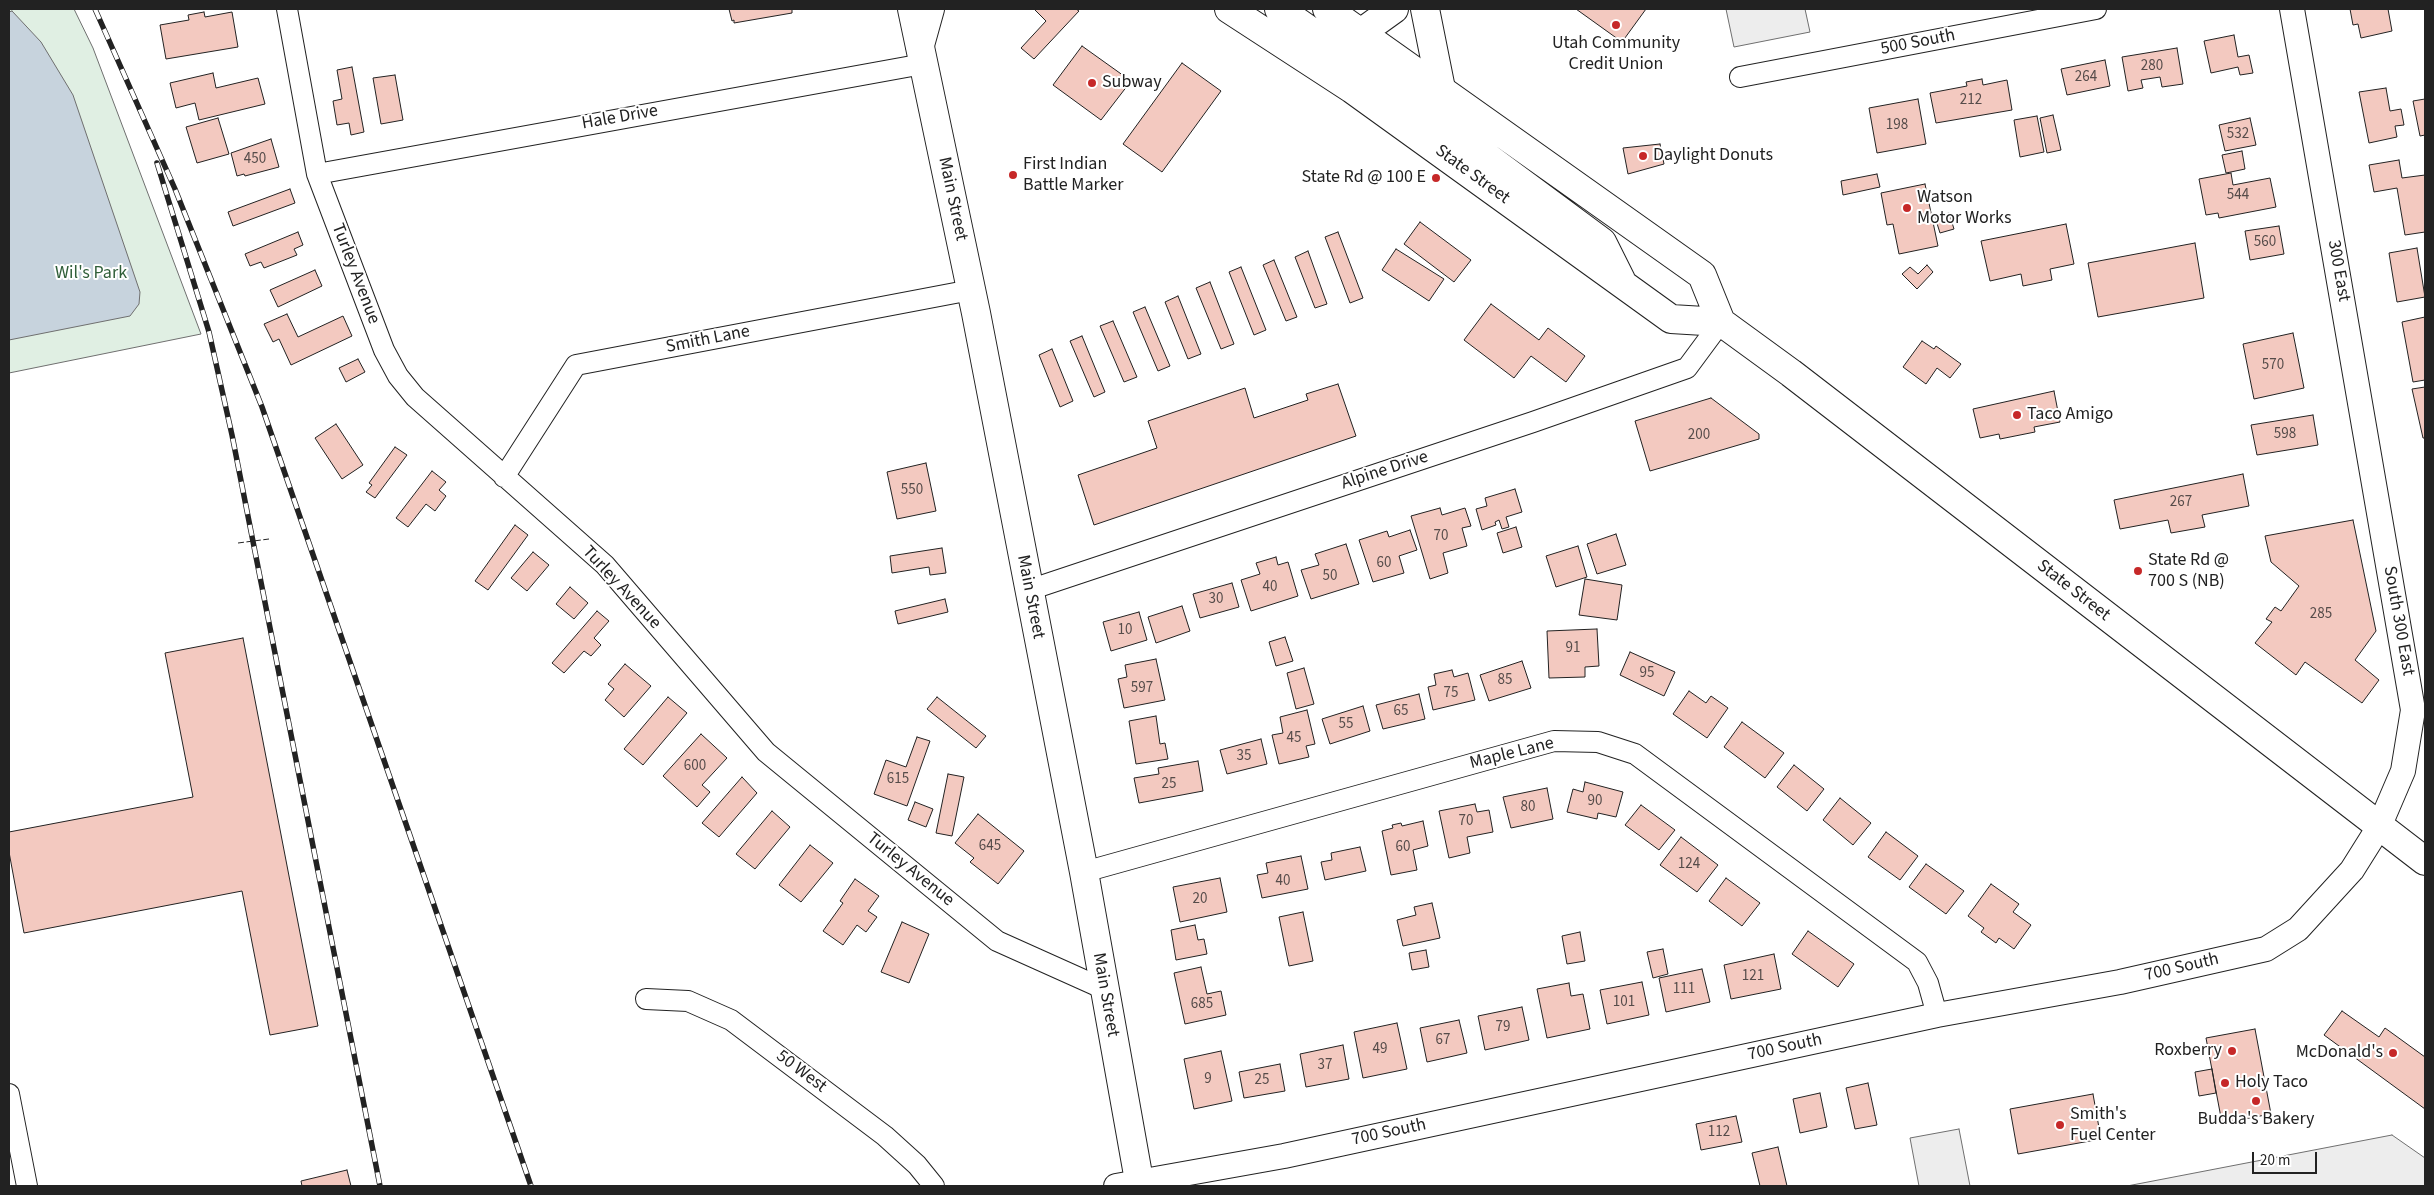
<!DOCTYPE html>
<style>
body{margin:0}
#map{position:relative;width:2434px;height:1195px;overflow:hidden;background:#fff;font-family:"Source Sans 3",sans-serif}
canvas{display:block}
.frame{position:absolute;inset:0;border:10px solid #222;pointer-events:none}
.scale{position:absolute;left:2252px;top:1152px;width:65px;height:22px;box-sizing:border-box;border:2px solid #222;border-top:0;padding-left:6px;font-size:15px;line-height:18px;white-space:nowrap;color:#222;-webkit-text-stroke:4px #fff;paint-order:stroke}
</style>
<div id="map">
<canvas width="2434" height="1195"></canvas>
<div class="frame"></div>
<div class="scale">20 m</div>
</div>
<script>
const c = document.querySelector('canvas').getContext('2d');
c.lineJoin = 'round';
function fillPath(path, color) { c.fillStyle = color; c.fill(path, 'evenodd'); }
const toPath = rows => new Path2D(rows.map(r => 'M' + r).join(''));
function stroke(path, color, width, dash) { c.strokeStyle = color; c.lineWidth = width; c.lineCap = dash ? 'butt' : 'round'; c.setLineDash(dash || []); c.stroke(path); }
function write(font, color, halo, rows, align = 'center') {
  c.font = font + ' "Source Sans 3",sans-serif'; c.lineWidth = 4; c.setLineDash([]); c.textBaseline = 'middle'; c.strokeStyle = halo; c.fillStyle = color; for (const [text, x, y, turn = 0] of rows) {
    c.save(); c.translate(x, y); c.rotate((+turn || 0) * Math.PI / 180); c.textAlign = isNaN(turn) ? turn : align; if (halo) c.strokeText(text, 0, 0); c.fillText(text, 0, 0); c.restore();
  }
}
const green = toPath([
 [9,9,74,9,93,48,201,334,9,373,9,9]
]);
fillPath(green, '#e0efe3');
stroke(green, '#6f6f6f', 1);
const parking = toPath([
 [1726,9,1805,9,1810,32,1734,47,1726,9],
 [1959,1129,1970,1186,1919,1186,1910,1138,1959,1129],
 [2392,1135,2425,1158,2425,1186,2127,1186,2392,1135]
]);
fillPath(parking, '#ededed');
stroke(parking, '#6f6f6f', 1);
const water = toPath([
 [12,11,41,42,73,95,140,292,139,304,130,316,9,340,9,12,12,11]
]);
fillPath(water, '#c7d3dd');
stroke(water, '#6f6f6f', 1);
const building = toPath([
 [729,9,792,9,792,13,734,23,734,20,732,21,729,9],
 [1036,9,1076,9,1079,11,1034,59,1021,48,1046,21,1035,10,1036,9],
 [1576,9,1646,9,1622,42,1576,9],
 [2350,9,2388,9,2392,31,2361,38,2358,24,2353,25,2350,9],
 [204,12,205,17,232,12,238,47,166,59,160,25,189,20,188,15,204,12],
 [2234,35,2238,57,2249,55,2253,73,2240,75,2238,67,2211,73,2204,41,2234,35],
 [1082,46,1131,81,1101,120,1053,85,1082,46],
 [2177,48,2183,84,2162,87,2160,77,2141,80,2143,88,2128,91,2122,57,2177,48],
 [2105,60,2110,86,2067,95,2061,69,2105,60],
 [1182,63,1221,91,1162,172,1123,144,1182,63],
 [352,67,364,132,351,135,349,123,337,125,333,101,342,99,337,70,352,67],
 [213,73,216,88,258,78,265,104,199,120,195,103,176,108,170,83,213,73],
 [395,75,403,120,381,124,373,78,395,75],
 [1982,79,1983,85,2007,80,2012,110,1936,123,1930,93,1967,86,1966,82,1982,79],
 [2386,88,2390,111,2401,109,2404,125,2395,126,2397,137,2369,143,2359,92,2386,88],
 [1918,99,1926,144,1877,153,1869,108,1918,99],
 [2425,99,2425,135,2420,136,2413,101,2425,99],
 [2053,115,2061,150,2047,153,2040,118,2053,115],
 [2037,116,2044,152,2020,157,2014,120,2037,116],
 [218,118,229,154,197,163,186,127,218,118],
 [2250,118,2256,145,2225,151,2219,125,2250,118],
 [271,139,279,167,245,176,244,174,237,176,231,153,271,139],
 [1660,144,1664,164,1628,174,1623,148,1660,144],
 [2242,151,2245,169,2226,173,2222,155,2242,151],
 [2399,160,2402,178,2425,175,2425,232,2405,235,2397,188,2374,192,2369,165,2399,160],
 [2231,173,2233,185,2270,178,2276,207,2219,218,2218,213,2206,215,2199,179,2231,173],
 [1877,174,1880,187,1843,195,1841,181,1877,174],
 [1925,184,1938,246,1899,254,1893,224,1887,225,1881,193,1925,184],
 [290,189,295,203,233,226,228,212,290,189],
 [1949,213,1954,229,1940,233,1935,217,1949,213],
 [1420,222,1471,260,1454,282,1404,244,1420,222],
 [2066,224,2074,264,2050,269,2052,280,2023,286,2021,274,1990,281,1981,241,2066,224],
 [2279,226,2284,254,2250,260,2245,231,2279,226],
 [298,232,303,245,294,249,297,255,264,268,261,262,250,266,245,254,298,232],
 [1338,232,1363,298,1350,303,1325,237,1338,232],
 [2195,243,2204,298,2098,317,2088,263,2195,243],
 [2417,248,2425,297,2397,302,2389,253,2417,248],
 [1396,249,1444,279,1429,301,1382,270,1396,249],
 [1308,251,1327,304,1315,308,1295,257,1308,251],
 [1274,260,1297,317,1286,321,1263,265,1274,260],
 [1927,265,1933,272,1917,289,1902,274,1910,267,1918,274,1927,265],
 [1241,267,1266,330,1254,335,1229,272,1241,267],
 [315,270,322,286,278,307,270,290,315,270],
 [1210,282,1234,344,1221,349,1196,288,1210,282],
 [1178,296,1201,354,1188,359,1165,302,1178,296],
 [1491,304,1539,340,1548,328,1585,356,1566,382,1531,356,1514,378,1464,340,1491,304],
 [1145,307,1170,366,1158,371,1133,312,1145,307],
 [287,314,298,337,343,316,352,336,291,365,279,339,273,342,264,324,287,314],
 [2425,317,2425,380,2413,382,2402,322,2425,317],
 [1113,321,1137,377,1124,382,1100,326,1113,321],
 [2293,333,2304,388,2254,399,2243,344,2293,333],
 [1082,336,1105,392,1094,397,1070,341,1082,336],
 [1922,341,1934,349,1936,346,1961,364,1950,378,1937,368,1926,384,1903,367,1922,341],
 [1052,349,1073,401,1060,407,1039,355,1052,349],
 [358,359,365,372,346,382,339,368,358,359],
 [1338,384,1356,436,1094,525,1078,475,1157,448,1148,421,1245,388,1254,418,1308,400,1306,394,1338,384],
 [2425,387,2425,438,2423,438,2412,389,2425,387],
 [2054,391,2060,422,2034,427,2035,432,2000,439,1999,434,1980,438,1973,409,2054,391],
 [1711,398,1759,434,1759,439,1650,471,1635,421,1711,398],
 [2313,415,2318,445,2257,455,2251,425,2313,415],
 [336,424,363,465,342,479,315,438,336,424],
 [395,447,407,455,375,498,366,492,372,485,369,483,395,447],
 [926,463,936,511,897,519,887,472,926,463],
 [432,471,446,482,439,490,446,496,435,511,426,504,408,527,396,518,432,471],
 [2243,474,2249,506,2202,515,2205,527,2171,533,2168,520,2120,529,2114,500,2243,474],
 [1515,489,1522,512,1506,517,1509,527,1502,529,1499,520,1495,522,1496,525,1482,530,1476,509,1487,506,1485,498,1515,489],
 [1440,508,1442,515,1465,508,1471,526,1462,528,1467,546,1443,553,1448,573,1430,579,1411,516,1440,508],
 [2353,520,2376,631,2355,660,2379,680,2362,703,2305,662,2296,675,2255,643,2272,622,2266,619,2275,607,2281,611,2299,586,2271,562,2265,536,2353,520],
 [515,525,528,535,488,590,475,581,515,525],
 [1516,527,1522,547,1503,553,1497,533,1516,527],
 [1410,530,1417,550,1399,556,1404,573,1373,582,1359,540,1387,531,1389,537,1410,530],
 [1616,534,1626,565,1597,574,1587,544,1616,534],
 [1346,544,1359,584,1311,599,1301,570,1319,565,1315,554,1346,544],
 [1578,546,1587,577,1556,587,1546,556,1578,546],
 [942,548,946,573,930,575,929,567,892,573,890,556,942,548],
 [533,552,549,565,527,591,511,578,533,552],
 [1276,557,1278,565,1288,562,1298,596,1251,611,1241,580,1260,574,1256,563,1276,557],
 [1585,579,1622,585,1617,620,1579,615,1585,579],
 [1232,583,1239,607,1200,618,1193,594,1232,583],
 [570,587,588,603,574,619,556,604,570,587],
 [945,599,948,612,898,624,895,611,945,599],
 [1182,606,1190,631,1156,643,1148,617,1182,606],
 [597,611,609,621,594,638,601,645,591,656,584,651,564,673,552,663,597,611],
 [1139,612,1147,640,1111,651,1103,622,1139,612],
 [1597,629,1599,666,1585,667,1585,677,1549,678,1547,631,1597,629],
 [1285,637,1293,661,1276,666,1269,642,1285,637],
 [243,638,318,1026,270,1035,242,891,24,933,9,852,9,832,193,797,165,653,243,638],
 [1630,652,1675,672,1664,696,1620,675,1630,652],
 [1156,659,1165,700,1124,708,1118,679,1127,677,1125,665,1156,659],
 [1522,661,1531,688,1489,701,1480,675,1522,661],
 [625,664,651,686,624,717,605,700,614,689,608,684,625,664],
 [1304,668,1314,704,1296,709,1287,673,1304,668],
 [1452,670,1454,677,1468,673,1475,700,1433,710,1428,687,1436,685,1434,674,1452,670],
 [1689,691,1706,703,1711,696,1728,708,1707,738,1673,714,1689,691],
 [1419,694,1425,719,1383,729,1376,705,1419,694],
 [668,697,687,713,643,765,624,749,668,697],
 [937,697,986,736,976,748,927,709,937,697],
 [1363,706,1370,731,1330,744,1322,719,1363,706],
 [1307,710,1315,744,1306,746,1309,757,1279,764,1272,735,1283,733,1280,717,1307,710],
 [1156,716,1160,744,1165,743,1168,759,1136,764,1129,721,1156,716],
 [1742,722,1784,753,1765,778,1724,747,1742,722],
 [701,734,727,758,702,785,710,792,697,807,663,776,701,734],
 [917,737,930,741,907,806,874,794,886,760,906,767,917,737],
 [1261,739,1267,764,1227,774,1220,750,1261,739],
 [1198,761,1203,791,1139,803,1134,778,1159,774,1158,768,1198,761],
 [1794,765,1824,789,1807,811,1777,787,1794,765],
 [948,774,964,777,952,836,936,833,948,774],
 [742,777,757,793,719,837,702,823,742,777],
 [1585,782,1623,792,1616,817,1598,813,1597,819,1567,812,1573,789,1583,792,1585,782],
 [1547,788,1553,819,1511,828,1503,797,1547,788],
 [1840,798,1871,823,1853,845,1823,820,1840,798],
 [915,802,933,809,926,827,908,820,915,802],
 [1475,804,1477,812,1489,810,1493,832,1467,837,1470,853,1449,858,1439,811,1475,804],
 [1641,805,1675,830,1659,850,1625,825,1641,805],
 [772,811,790,827,755,869,736,854,772,811],
 [978,814,1024,851,998,884,970,862,974,858,955,843,978,814],
 [1423,821,1428,846,1413,850,1417,870,1391,875,1382,831,1393,828,1392,825,1401,823,1402,826,1423,821],
 [1886,832,1918,856,1900,880,1868,857,1886,832],
 [1681,837,1718,865,1697,892,1660,865,1681,837],
 [810,845,833,863,801,902,779,885,810,845],
 [1360,847,1366,871,1325,880,1321,862,1332,860,1331,853,1360,847],
 [1301,856,1308,889,1262,898,1257,875,1268,873,1266,863,1301,856],
 [1926,864,1964,891,1946,914,1909,887,1926,864],
 [1220,878,1227,912,1180,922,1173,887,1220,878],
 [1726,878,1760,903,1742,926,1709,901,1726,878],
 [855,879,879,896,868,911,877,917,866,932,857,925,843,945,823,931,843,903,840,901,855,879],
 [1991,884,2019,904,2013,912,2031,925,2014,949,1999,938,1996,943,1981,932,1984,928,1968,916,1991,884],
 [1432,903,1440,938,1403,946,1397,920,1416,915,1414,907,1432,903],
 [1303,912,1313,961,1289,966,1279,917,1303,912],
 [902,922,929,934,909,983,881,972,902,922],
 [1195,925,1198,940,1204,939,1207,954,1176,960,1171,930,1195,925],
 [1808,931,1854,964,1838,987,1792,954,1808,931],
 [1580,932,1585,961,1567,964,1562,936,1580,932],
 [1663,949,1668,974,1653,978,1647,952,1663,949],
 [1426,950,1429,967,1412,970,1409,953,1426,950],
 [1774,954,1781,989,1731,999,1724,965,1774,954],
 [1201,967,1207,994,1221,991,1226,1015,1185,1024,1174,973,1201,967],
 [1702,969,1710,1002,1666,1012,1659,978,1702,969],
 [1642,982,1649,1015,1607,1024,1600,990,1642,982],
 [1569,983,1571,996,1583,994,1590,1029,1547,1038,1537,989,1569,983],
 [1522,1007,1529,1040,1485,1050,1478,1016,1522,1007],
 [2342,1011,2379,1037,2385,1028,2425,1057,2425,1109,2324,1035,2342,1011],
 [1459,1020,1467,1053,1427,1062,1420,1028,1459,1020],
 [1397,1023,1407,1069,1363,1078,1354,1032,1397,1023],
 [2255,1029,2271,1114,2222,1123,2206,1038,2255,1029],
 [1343,1045,1349,1079,1306,1087,1300,1054,1343,1045],
 [1221,1051,1232,1101,1194,1109,1184,1059,1221,1051],
 [1280,1064,1285,1091,1244,1098,1239,1072,1280,1064],
 [2212,1069,2216,1093,2199,1096,2195,1072,2212,1069],
 [1868,1083,1877,1125,1855,1129,1846,1088,1868,1083],
 [1820,1093,1827,1127,1800,1133,1793,1099,1820,1093],
 [2093,1094,2101,1139,2018,1154,2010,1109,2093,1094],
 [1736,1116,1742,1142,1701,1150,1696,1124,1736,1116],
 [1778,1147,1787,1186,1760,1186,1752,1153,1778,1147],
 [347,1170,351,1186,302,1186,301,1181,347,1170]
]);
fillPath(building, '#f3c9c0');
stroke(building, '#222', 1);
const minor = toPath([
 [287,9,317,174,384,350,398,376,415,397,605,565,766,752,997,941,1104,989],
 [1740,77,2096,9],
 [317,174,923,64],
 [504,477,576,365,971,290],
 [1029,590,1533,422,1687,368,1721,322],
 [1084,872,1554,741,1598,742,1635,754,1917,962,1928,983,1937,1015],
 [646,999,688,1001,731,1020,885,1136,917,1165,934,1186],
 [9,1094,27,1186]
]);
const tertiary = toPath([
 [1116,1186,1284,1156,1937,1015,2120,982,2266,949,2298,929,2352,870,2379,827,2403,771,2413,710,2292,9]
]);
const secondary = toPath([
 [912,9,976,313,1084,872,1140,1186],
 [1425,9,1441,89]
]);
const primary = toPath([
 [1229,9,1352,89,1671,319,1721,322,1791,373,2425,861],
 [1279,9,1425,111,1602,242,1621,280],
 [1327,9,1702,275,1721,322],
 [1362,32,1394,9],
 [920,45,930,9]
]);
stroke(minor, '#222', 22);
stroke(tertiary, '#222', 26);
stroke(secondary, '#222', 30);
stroke(primary, '#222', 30);
stroke(minor, '#fff', 20);
stroke(tertiary, '#fff', 24);
stroke(secondary, '#fff', 28);
stroke(primary, '#fff', 28);
const rail = toPath([
 [95,9,175,189,262,407,531,1186],
 [157,163,209,332,232,435,380,1186]
]);
stroke(rail, '#222', 5.5);
stroke(rail, '#fff', 4, [11]);
stroke(toPath([
 [238,543,269,539]
]), '#222', 1, [6, 2.5]);
for (const [x, y, r, color] of [
 [1616,25,5,"#c62828"],
 [1092,83,5,"#c62828"],
 [1643,156,5,"#c62828"],
 [1013,175,5,"#c62828"],
 [1436,178,5,"#c62828"],
 [1907,208,5,"#c62828"],
 [2017,415,5,"#c62828"],
 [2138,571,5,"#c62828"],
 [2232,1051,5,"#c62828"],
 [2393,1053,5,"#c62828"],
 [2225,1083,5,"#c62828"],
 [2256,1101,5,"#c62828"],
 [2060,1125,5,"#c62828"]
]) { const dot = new Path2D(); dot.arc(x, y, r, 0, 2 * Math.PI); c.fillStyle = color; c.fill(dot); stroke(dot, '#fff', 2); }
write('15px', '#564c4a', null, [
 ["280",2152,67],
 ["264",2086,78],
 ["212",1971,101],
 ["198",1897,126],
 ["532",2238,135],
 ["450",255,160],
 ["544",2238,196],
 ["560",2265,243],
 ["570",2273,366],
 ["598",2285,435],
 ["200",1699,436],
 ["550",912,491],
 ["267",2181,503],
 ["70",1441,537],
 ["60",1384,564],
 ["50",1330,577],
 ["40",1270,588],
 ["30",1216,600],
 ["285",2321,615],
 ["10",1125,631],
 ["91",1573,649],
 ["95",1647,674],
 ["85",1505,681],
 ["597",1142,689],
 ["75",1451,694],
 ["65",1401,712],
 ["55",1346,725],
 ["45",1294,739],
 ["35",1244,757],
 ["600",695,767],
 ["615",898,780],
 ["25",1169,785],
 ["90",1595,802],
 ["80",1528,808],
 ["70",1466,822],
 ["645",990,847],
 ["60",1403,848],
 ["124",1689,865],
 ["40",1283,882],
 ["20",1200,900],
 ["121",1753,977],
 ["111",1684,990],
 ["101",1624,1003],
 ["685",1202,1005],
 ["79",1503,1028],
 ["67",1443,1041],
 ["49",1380,1050],
 ["37",1325,1066],
 ["9",1208,1080],
 ["25",1262,1081],
 ["112",1719,1133]
]);
write('18px', '#222', '#fff', [
 ["500 South",1918,43,-11],
 ["Hale Drive",620,118,-10],
 ["State Street",1472,175,36],
 ["Main Street",952,199,78],
 ["300 East",2338,271,80],
 ["Turley Avenue",355,274,69],
 ["Smith Lane",708,340,-11],
 ["Alpine Drive",1385,471,-18],
 ["Turley Avenue",621,588,47],
 ["State Street",2073,591,38],
 ["Main Street",1030,597,79],
 ["South 300 East",2398,621,80],
 ["Maple Lane",1512,754,-14],
 ["Turley Avenue",910,870,39],
 ["700 South",2182,968,-13],
 ["Main Street",1105,995,80],
 ["700 South",1785,1048,-12],
 ["50 West",801,1072,37],
 ["700 South",1389,1133,-12]
]);
write('18px', '#222', '#fff', [
 ["Utah Community",1616,44,"center"],
 ["Credit Union",1616,65,"center"],
 ["Subway",1102,83],
 ["Daylight Donuts",1653,156],
 ["First Indian",1023,165],
 ["Battle Marker",1023,186],
 ["State Rd @ 100 E",1426,178,"right"],
 ["Watson",1917,198],
 ["Motor Works",1917,219],
 ["Taco Amigo",2027,415],
 ["State Rd @",2148,561],
 ["700 S (NB)",2148,582],
 ["Roxberry",2222,1051,"right"],
 ["McDonald's",2383,1053,"right"],
 ["Holy Taco",2235,1083],
 ["Smith's",2070,1115],
 ["Fuel Center",2070,1136],
 ["Budda's Bakery",2256,1120,"center"]
], 'left');
write('18px', '#2f5e38', '#fff', [
 ["Wil's Park",91,274]
]);
</script>
